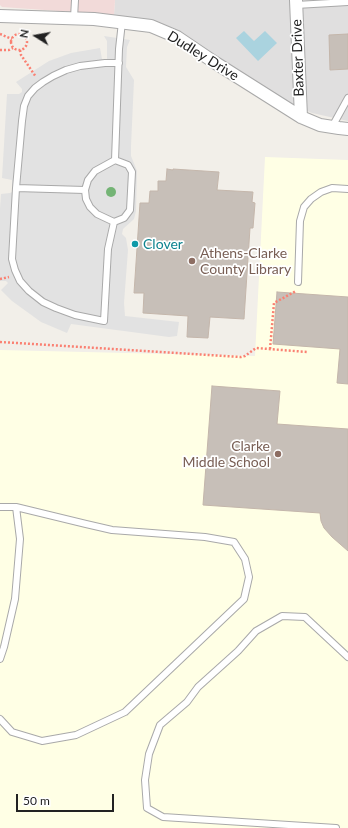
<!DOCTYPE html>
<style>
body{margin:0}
#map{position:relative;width:348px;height:828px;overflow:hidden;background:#f2efe9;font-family:Lato,sans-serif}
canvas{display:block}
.north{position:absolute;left:16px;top:16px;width:40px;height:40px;-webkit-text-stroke:3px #fff;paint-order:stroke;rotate:281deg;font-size:11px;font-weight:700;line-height:16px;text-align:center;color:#222}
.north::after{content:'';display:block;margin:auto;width:14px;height:18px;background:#222;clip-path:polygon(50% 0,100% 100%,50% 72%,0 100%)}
.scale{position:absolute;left:16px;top:794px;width:98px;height:18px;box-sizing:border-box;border:2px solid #222;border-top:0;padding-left:5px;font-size:12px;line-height:14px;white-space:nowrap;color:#222;-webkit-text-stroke:3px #fff;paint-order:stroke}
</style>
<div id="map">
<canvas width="348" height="828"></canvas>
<div class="north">N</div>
<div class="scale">50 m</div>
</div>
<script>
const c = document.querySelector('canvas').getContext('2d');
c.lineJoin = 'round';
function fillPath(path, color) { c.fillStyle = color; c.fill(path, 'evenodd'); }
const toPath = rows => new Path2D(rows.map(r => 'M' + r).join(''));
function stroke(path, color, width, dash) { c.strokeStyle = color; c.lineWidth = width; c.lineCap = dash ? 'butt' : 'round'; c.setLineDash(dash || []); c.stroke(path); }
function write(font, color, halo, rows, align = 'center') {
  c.font = font + ' Lato,sans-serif'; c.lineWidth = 3.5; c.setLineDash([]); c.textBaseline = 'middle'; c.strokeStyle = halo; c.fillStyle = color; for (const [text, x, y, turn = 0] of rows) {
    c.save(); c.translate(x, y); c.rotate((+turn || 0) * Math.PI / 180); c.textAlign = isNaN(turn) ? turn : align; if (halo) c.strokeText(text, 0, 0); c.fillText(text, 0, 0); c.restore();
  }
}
fillPath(toPath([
 [115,0,348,0,348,121,312,113,271,95,203,47,156,24,114,15]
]), '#e0dfdf');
fillPath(toPath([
 [0,0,115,0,114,15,2,7,0,5]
]), '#f2dad9');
fillPath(toPath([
 [265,157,348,160,348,828,0,828,0,350,255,356]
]), '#ffffe5');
fillPath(toPath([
 [104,36,130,40,127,47,126,67,134,80,131,146,131,156,137,171,136,211,134,219,123,229,122,234,126,238,128,250,124,303,125,316,179,322,177,336,169,337,71,324,67,333,41,322,12,301,1,290,8,283,6,281,0,281,0,209,1,194,10,193,12,192,12,180,2,178,7,94,19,94,22,92,22,89,16,82,49,61,71,53,100,48,102,59,107,59,107,41]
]), '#e2e2e2');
fillPath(toPath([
 [244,31,254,41,265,31,277,43,258,61,236,38]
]), '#aad3df');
const building = toPath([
 [348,34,348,69,330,70,329,35,348,34],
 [167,169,173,170,173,169,219,172,217,190,253,192,252,202,255,203,253,228,250,228,244,319,210,317,208,338,187,337,188,316,143,313,144,293,134,293,140,203,149,203,150,191,158,191,158,181,166,181,167,169],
 [277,292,348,297,348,384,337,383,340,349,273,344,277,292],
 [212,386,280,391,277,424,348,429,348,551,332,537,324,528,321,521,320,513,203,505,212,386]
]);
fillPath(building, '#c7bfb8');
stroke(building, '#c4b6ab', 1);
const lane = toPath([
 [296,5,348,2],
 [74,18,75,0],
 [332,127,348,98],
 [115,160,128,165,132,172,130,210,124,218,114,222,97,214,90,207,86,199,85,190,88,180,95,171,115,160],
 [115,160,119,49,122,22],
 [16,188,85,190],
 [114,222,108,249,104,321,75,315,56,308,43,302,29,291,20,281,15,270,12,259,16,188,22,121,24,106,28,96,35,88,43,82,53,76,66,70,80,66,105,63,119,63],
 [298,282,300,221,304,207,311,199,321,192,332,188,348,189],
 [0,507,16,507,86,524,112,530,205,537,234,542,245,559,249,577,244,599,125,712,76,735,42,741,12,732,0,719],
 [0,659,4,647,15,599,20,539,16,507],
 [336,828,163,817,147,808,145,780,149,754,160,725,187,702,198,687,238,651,256,631,282,616,305,617,348,657]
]);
const street = toPath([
 [296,0,301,117],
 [0,16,94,19,151,26,177,37,214,62,301,117,320,125,339,128,348,129]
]);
stroke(lane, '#a9a9a9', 8);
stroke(street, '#a9a9a9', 14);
stroke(toPath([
 [0,34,12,39],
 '11 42a8 8 0 1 1 16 0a8 8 0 1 1-16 0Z',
 [0,50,9,50,13,48],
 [20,50,21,55,36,77],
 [0,279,9,277],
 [0,342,241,357,245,356,256,348,307,352],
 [270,349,274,303,296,291]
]), '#fa8072', 2.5, [2, 2]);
stroke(lane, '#fff', 6);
stroke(street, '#fff', 12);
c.fillStyle = '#74b475';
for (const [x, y] of [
 [111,192]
]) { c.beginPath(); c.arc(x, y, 5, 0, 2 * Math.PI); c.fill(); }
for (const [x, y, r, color] of [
 [135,244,4,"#0f9aa8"],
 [192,261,4,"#8d6e63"],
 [278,454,4,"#8d6e63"]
]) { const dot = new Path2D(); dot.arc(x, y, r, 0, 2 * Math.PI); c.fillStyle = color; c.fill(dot); stroke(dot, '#fff', 1.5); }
write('14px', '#222', '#fff', [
 ["Dudley Drive",203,56,32],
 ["Baxter Drive",298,58,-92]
]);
write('14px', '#0d838f', '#fff', [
 ["Clover",143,244]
], 'left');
write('14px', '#785e54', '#fff', [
 ["Athens-Clarke",200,253],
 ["County Library",200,269],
 ["Clarke",270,446,"right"],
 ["Middle School",270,462,"right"]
], 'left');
</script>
